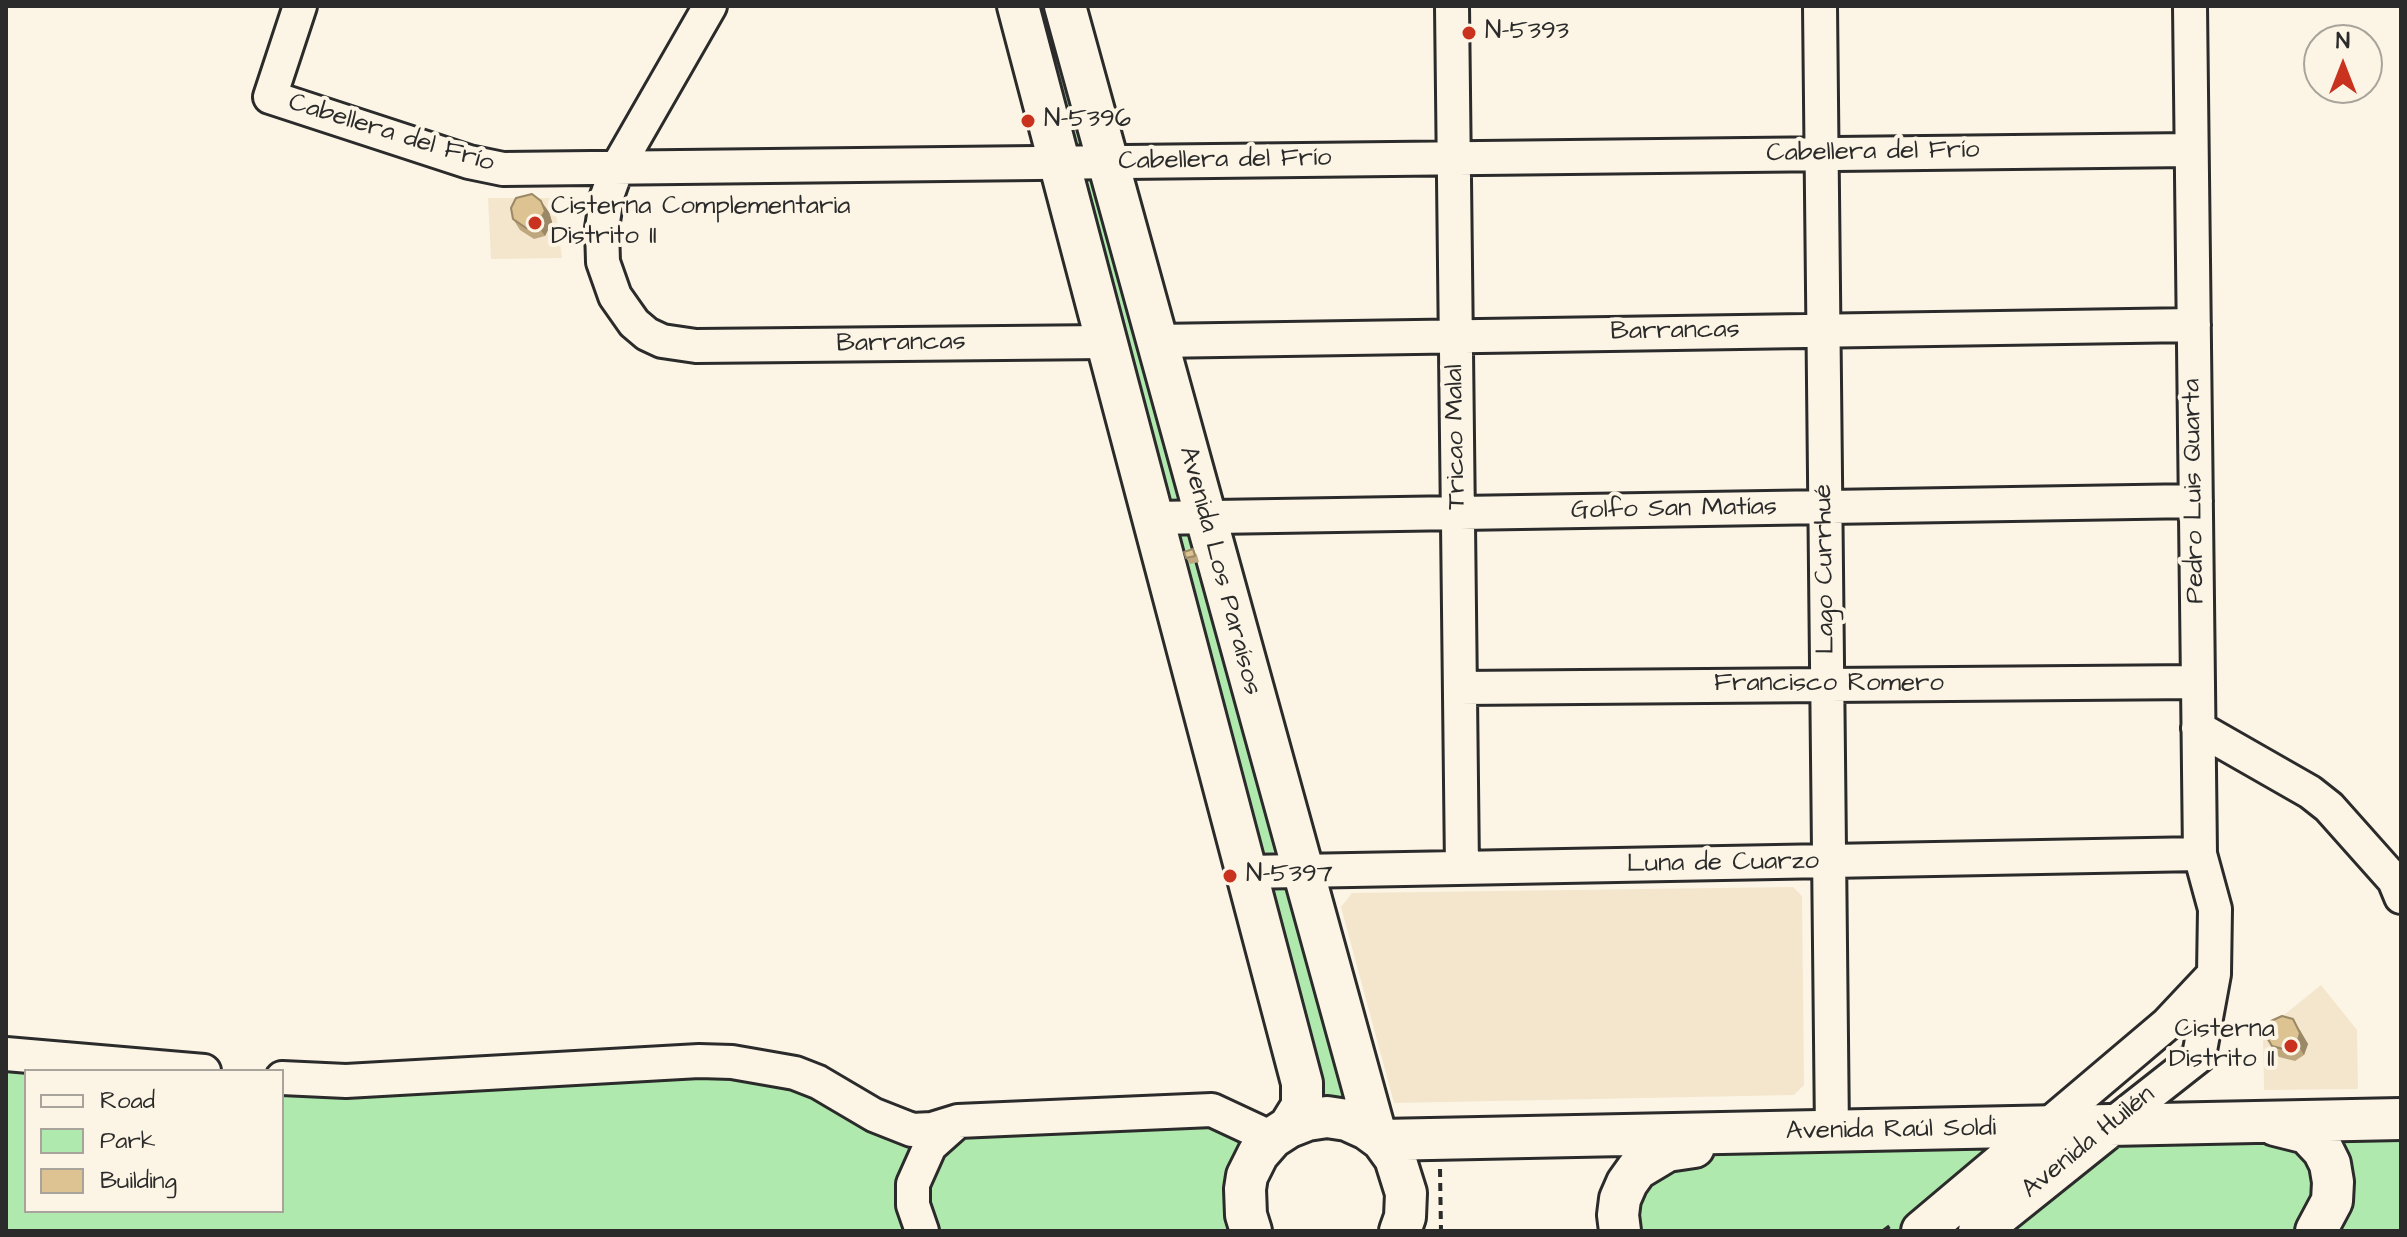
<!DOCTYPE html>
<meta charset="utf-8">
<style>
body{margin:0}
#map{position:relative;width:2407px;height:1237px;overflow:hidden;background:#fcf5e5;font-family:"Architects Daughter",sans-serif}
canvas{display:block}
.frame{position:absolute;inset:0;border:8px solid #2b2b2b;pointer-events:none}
.legend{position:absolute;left:24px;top:1069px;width:260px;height:144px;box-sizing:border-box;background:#fcf5e5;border:2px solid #a8a49b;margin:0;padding:10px 14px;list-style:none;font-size:24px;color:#2b2b2b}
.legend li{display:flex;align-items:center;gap:16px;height:40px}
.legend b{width:40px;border:2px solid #a8a49b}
.north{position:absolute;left:2303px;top:24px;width:80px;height:80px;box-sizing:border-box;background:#fcf5e5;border:2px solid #a8a49b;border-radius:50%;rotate:0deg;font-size:22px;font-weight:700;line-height:32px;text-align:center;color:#2b2b2b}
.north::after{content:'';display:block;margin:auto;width:28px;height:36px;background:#c8321e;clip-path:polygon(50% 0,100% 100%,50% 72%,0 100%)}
</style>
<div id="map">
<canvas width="2407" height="1237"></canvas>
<div class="frame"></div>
<ul class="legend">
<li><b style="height:10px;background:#fcf5e5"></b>Road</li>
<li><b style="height:22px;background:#b0e9ad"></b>Park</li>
<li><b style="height:22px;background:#ddc292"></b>Building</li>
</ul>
<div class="north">N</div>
</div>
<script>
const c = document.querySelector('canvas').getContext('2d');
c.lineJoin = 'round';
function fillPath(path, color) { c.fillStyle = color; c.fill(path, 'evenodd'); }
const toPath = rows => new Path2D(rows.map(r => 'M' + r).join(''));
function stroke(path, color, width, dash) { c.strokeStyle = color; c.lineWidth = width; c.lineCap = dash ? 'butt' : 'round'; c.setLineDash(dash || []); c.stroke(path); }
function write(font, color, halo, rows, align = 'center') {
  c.font = font + ' "Architects Daughter",sans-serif'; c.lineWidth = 8; c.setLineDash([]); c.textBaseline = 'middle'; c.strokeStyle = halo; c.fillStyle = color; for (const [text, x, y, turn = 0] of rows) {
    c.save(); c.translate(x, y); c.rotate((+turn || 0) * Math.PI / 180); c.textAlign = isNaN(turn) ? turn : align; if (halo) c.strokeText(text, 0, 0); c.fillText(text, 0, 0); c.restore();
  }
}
fillPath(toPath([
 [488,198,554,198,562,258,491,259],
 [1793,887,1802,896,1804,1085,1794,1095,1394,1103,1341,907,1352,893],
 [2321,985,2357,1030,2358,1089,2264,1090,2263,1032]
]), '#f3e6cc');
fillPath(toPath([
 [1028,6,1050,6,1085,143,1078,149,1074,149],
 [1087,178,1095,179,1182,498,1176,502,1167,502,1080,182],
 [1183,532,1192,533,1280,847,1270,855,1261,854,1176,537],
 [1275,887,1283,887,1290,893,1348,1102,1313,1110,1269,890],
 [6,1054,26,1071,26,1211,282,1211,282,1078,732,1062,874,1115,1212,1110,1272,1138,1235,1231,6,1231],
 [2401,1133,2401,1231,2324,1231,2318,1135],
 [2286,1135,2320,1158,2310,1231,1999,1231,2106,1141],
 [1983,1147,1986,1154,1905,1231,1625,1231,1624,1205,1686,1154]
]), '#b0e9ad');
const minor = toPath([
 [300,6,270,97,469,162,503,169,2191,150],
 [710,6,617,168,607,196,602,228,603,262,615,296,634,323,647,334,662,341,696,346,1106,342],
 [1452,6,1462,868],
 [1820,6,1832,1132],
 [1156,341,2194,325],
 [1153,518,2196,501],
 [1460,688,2198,682],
 [2198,728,2310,792,2329,807,2394,880,2401,897],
 [1246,872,2200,854],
 [6,1054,204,1071],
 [282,1078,346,1081,699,1061,732,1062,795,1073,818,1082,874,1115,912,1130,932,1129,958,1121,1212,1110,1272,1138],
 [2110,1126,2199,1056,2214,974,2215,909,2200,854,2190,6],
 [2043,1129,2167,1024,2214,974],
 [922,1231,913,1205,913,1184,930,1146,958,1121]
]);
const major = toPath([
 [1018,6,1302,1083,1302,1106,1289,1127],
 [1065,6,1376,1135],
 [2275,1125,2307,1133,2323,1150,2330,1164,2333,1182,2332,1201,2316,1231],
 [1382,1140,2401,1119],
 [1251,1231,1246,1215,1245,1189,1247,1176,1258,1154,1272,1138,1289,1127,1307,1120,1327,1117,1347,1120,1367,1129,1382,1140,1395,1158,1406,1193,1405,1217,1400,1231],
 [1620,1231,1618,1215,1620,1199,1627,1183,1637,1169,1667,1151,1694,1147],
 [1922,1231,2043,1129],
 [1979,1231,2110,1126]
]);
stroke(minor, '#2b2b2b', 38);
stroke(major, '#2b2b2b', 46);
stroke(toPath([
 [1440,1169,1441,1231],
 [1883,1231,1894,1223]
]), '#2b2b2b', 4, [8, 6]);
stroke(minor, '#fcf5e5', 32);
stroke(major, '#fcf5e5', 40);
fillPath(toPath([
 [549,212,552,222,545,236,534,239,520,230,513,219],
 [1193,549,1197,555,1199,562,1190,564,1186,558],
 [2300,1030,2308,1044,2304,1055,2295,1061,2279,1057,2272,1046]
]), '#bea77e');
fillPath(toPath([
 [541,201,549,212,552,222,545,236,537,225],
 [2293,1019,2308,1044,2304,1055,2297,1044]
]), '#9b8866');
const building = toPath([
 [532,194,541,201,545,211,537,225,526,228,513,219,511,208,516,198,532,194],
 [1193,549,1195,556,1186,558,1184,552,1193,549],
 [2282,1016,2293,1019,2300,1033,2297,1044,2287,1050,2272,1046,2266,1036,2271,1021,2282,1016]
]);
fillPath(building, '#ddc292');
stroke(building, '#9b8866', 2);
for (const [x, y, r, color] of [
 [1469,33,8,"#c8321e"],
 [1028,121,8,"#c8321e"],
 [535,223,8,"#c8321e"],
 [1230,876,8,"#c8321e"],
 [2291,1046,8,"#c8321e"]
]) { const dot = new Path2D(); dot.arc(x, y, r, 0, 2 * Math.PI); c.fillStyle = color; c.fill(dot); stroke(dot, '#fcf5e5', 3); }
write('26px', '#2b2b2b', '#fcf5e5', [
 ["N-5393",1485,33],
 ["N-5396",1044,121],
 ["Cisterna Complementaria",551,208],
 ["Distrito II",551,238],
 ["N-5397",1246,876],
 ["Cisterna",2275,1031,"right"],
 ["Distrito II",2275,1061,"right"]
], 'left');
write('26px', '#2b2b2b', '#fcf5e5', [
 ["Cabellera del Frío",391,134,17],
 ["Cabellera del Frío",1873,153,-1],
 ["Cabellera del Frío",1225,161,-1],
 ["Barrancas",1675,332,-1],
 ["Barrancas",901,344,-1],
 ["Tricao Malal",1457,437,-91],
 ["Pedro Luis Quarta",2195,491,-91],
 ["Golfo San Matías",1674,510,-1],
 ["Lago Currhué",1826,569,-91],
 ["Avenida Los Paraísos",1219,571,75],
 ["Francisco Romero",1829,685],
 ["Luna de Cuarzo",1723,864,-1],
 ["Avenida Raúl Soldi",1891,1131,-1],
 ["Avenida Huilén",2089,1143,-39]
]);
</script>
